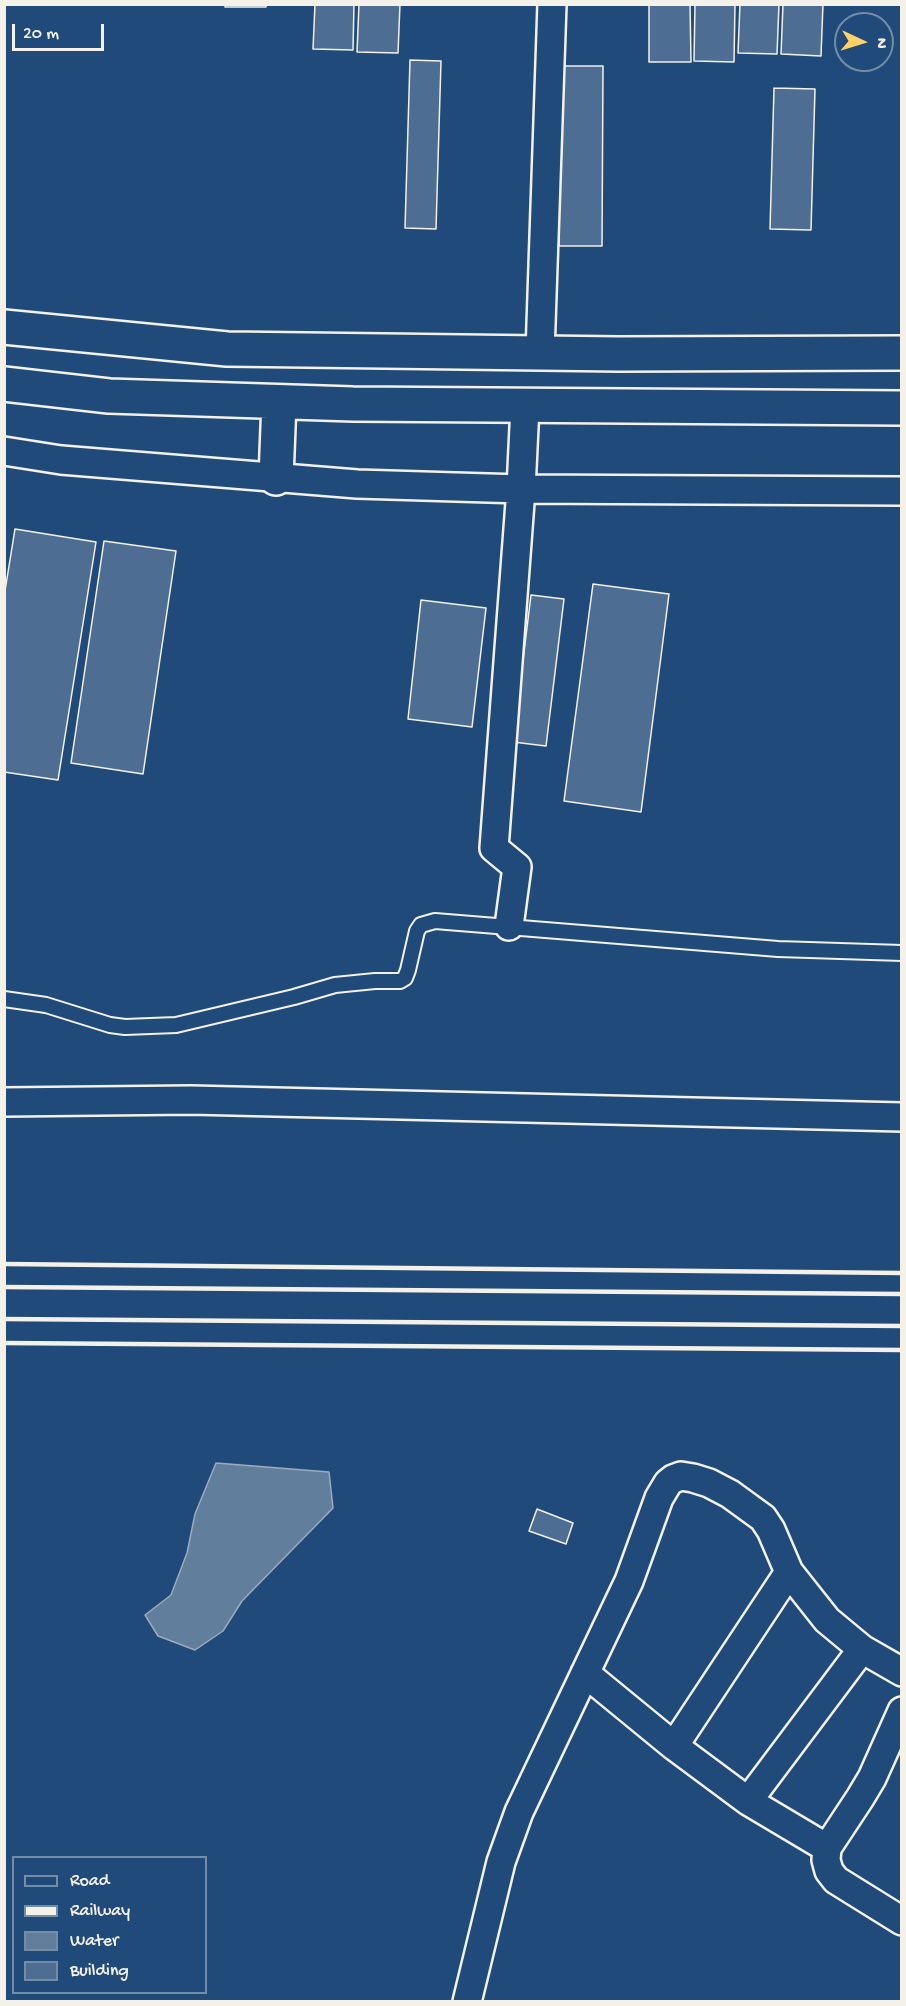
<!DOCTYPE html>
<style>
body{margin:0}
#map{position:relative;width:906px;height:2006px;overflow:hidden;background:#1f4a7a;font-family:"Gochi Hand",sans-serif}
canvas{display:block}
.frame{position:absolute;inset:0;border:6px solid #f4f1e8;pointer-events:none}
.legend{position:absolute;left:12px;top:1856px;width:195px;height:138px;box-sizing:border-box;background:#1f4a7a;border:2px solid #748da6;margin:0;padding:8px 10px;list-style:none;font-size:18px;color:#f4f1e8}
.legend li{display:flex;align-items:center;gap:12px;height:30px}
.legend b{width:30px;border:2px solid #748da6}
.north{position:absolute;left:834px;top:12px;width:60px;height:60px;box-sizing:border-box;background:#1f4a7a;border:2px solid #748da6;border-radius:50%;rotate:94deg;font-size:16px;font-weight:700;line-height:24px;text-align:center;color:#f4f1e8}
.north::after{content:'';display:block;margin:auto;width:21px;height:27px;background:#ffd166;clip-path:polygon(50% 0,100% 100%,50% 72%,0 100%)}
.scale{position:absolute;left:12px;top:24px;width:92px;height:27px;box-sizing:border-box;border:3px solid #f4f1e8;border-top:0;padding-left:8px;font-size:18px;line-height:21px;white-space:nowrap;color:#f4f1e8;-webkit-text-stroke:4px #1f4a7a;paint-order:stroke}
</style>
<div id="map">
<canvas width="906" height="2006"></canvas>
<div class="frame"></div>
<ul class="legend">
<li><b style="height:8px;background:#1f4a7a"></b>Road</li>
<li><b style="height:8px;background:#f4f1e8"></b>Railway</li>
<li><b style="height:16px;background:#627e9d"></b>Water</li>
<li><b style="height:16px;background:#4d6e92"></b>Building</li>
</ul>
<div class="north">N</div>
<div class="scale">20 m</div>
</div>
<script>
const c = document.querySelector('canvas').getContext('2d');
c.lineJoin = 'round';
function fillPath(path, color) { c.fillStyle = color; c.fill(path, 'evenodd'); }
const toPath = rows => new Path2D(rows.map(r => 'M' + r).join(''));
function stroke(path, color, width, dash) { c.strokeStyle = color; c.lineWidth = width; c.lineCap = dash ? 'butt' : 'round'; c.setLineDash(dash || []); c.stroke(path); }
const water = toPath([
 [216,1463,329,1472,333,1508,242,1601,223,1631,195,1650,158,1636,145,1615,171,1595,187,1553,195,1514,216,1463]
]);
fillPath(water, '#627e9d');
stroke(water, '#9cacbb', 1.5);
const building = toPath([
 [225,4,266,4,266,7,225,7,225,4],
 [315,4,354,4,353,50,313,49,315,4],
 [359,4,400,4,398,53,357,52,359,4],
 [649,4,690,4,691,62,649,62,649,4],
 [695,4,735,4,734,62,694,61,695,4],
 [740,4,779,4,777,54,738,53,740,4],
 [783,4,823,4,821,56,781,54,783,4],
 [410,60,441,61,436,229,405,228,410,60],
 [561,66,603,66,602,246,559,246,561,66],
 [774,88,815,89,811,230,770,229,774,88],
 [15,529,96,542,58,780,4,772,4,597,15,529],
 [104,541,176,551,143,774,71,763,104,541],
 [593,584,669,594,641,812,564,801,593,584],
 [531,595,564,599,546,746,513,742,531,595],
 [421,600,486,608,472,727,408,719,421,600],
 [537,1509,573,1523,566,1544,529,1531,537,1509]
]);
fillPath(building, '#4d6e92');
stroke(building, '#f4f1e8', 1.5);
const lane = toPath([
 [4,999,46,1005,110,1025,125,1027,176,1025,294,997,335,985,375,981,400,981,405,978,408,970,417,931,421,925,435,921,778,949,902,953]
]);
const street = toPath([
 [540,353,552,4],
 [4,451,61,460,357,484,521,489,902,491],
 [509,926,517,867,494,848,521,489,525,406],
 [4,1102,191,1100,902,1117],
 [585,1673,674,1746,748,1801,827,1848],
 [902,1711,872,1778,860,1798,827,1848,826,1860,829,1871,836,1880,902,1921],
 [674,1746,789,1572],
 [748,1801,862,1649],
 [467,2002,501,1862,519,1812,629,1581,659,1498,668,1483,673,1479,681,1476,693,1478,709,1483,730,1494,763,1518,771,1530,789,1572,827,1620,862,1649,902,1672]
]);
const secondary = toPath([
 [4,327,227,349,619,354,902,353],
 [4,384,109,396,353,404,902,408],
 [276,478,279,402]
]);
stroke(lane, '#f4f1e8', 18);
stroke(street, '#f4f1e8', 32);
stroke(secondary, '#f4f1e8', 38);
stroke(lane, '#1f4a7a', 14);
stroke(street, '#1f4a7a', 27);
stroke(secondary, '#1f4a7a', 33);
stroke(toPath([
 [4,1264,902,1273],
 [4,1287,902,1294],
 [4,1319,902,1326],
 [4,1343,902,1350]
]), '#f4f1e8', 4.5);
</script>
